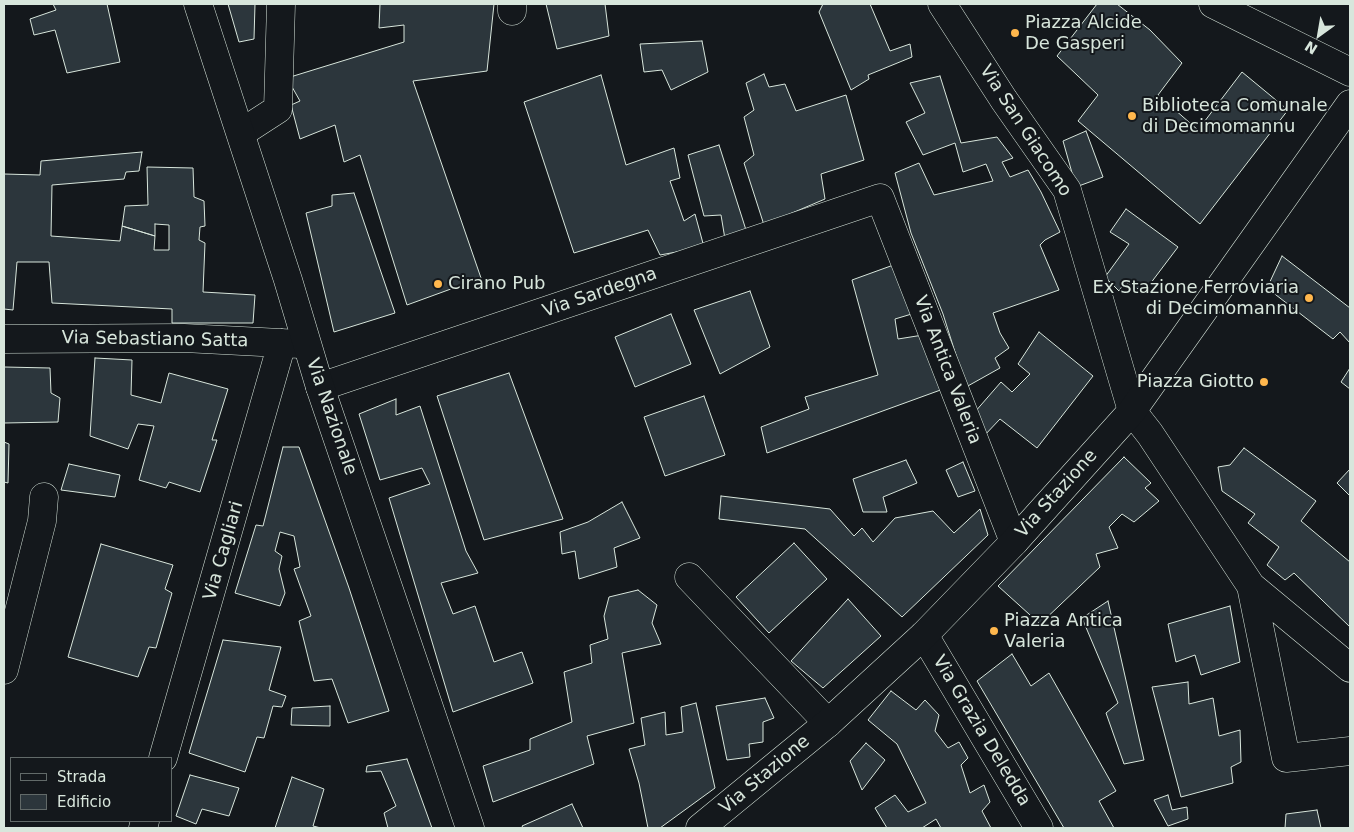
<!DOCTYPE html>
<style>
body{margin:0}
#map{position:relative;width:1354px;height:832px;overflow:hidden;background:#14181c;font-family:"DejaVu Sans",sans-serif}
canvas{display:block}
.frame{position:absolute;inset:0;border:5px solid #d8e6dc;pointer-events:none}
.legend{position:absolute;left:10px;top:757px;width:162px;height:65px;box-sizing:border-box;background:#14181c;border:1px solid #626a69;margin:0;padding:6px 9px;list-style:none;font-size:15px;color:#d8e6dc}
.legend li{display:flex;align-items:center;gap:10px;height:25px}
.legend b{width:25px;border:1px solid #626a69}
.north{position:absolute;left:1294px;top:10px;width:50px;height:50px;-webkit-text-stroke:4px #14181c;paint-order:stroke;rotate:212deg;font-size:14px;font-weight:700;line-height:20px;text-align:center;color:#d8e6dc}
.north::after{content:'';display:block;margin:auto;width:18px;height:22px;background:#d8e6dc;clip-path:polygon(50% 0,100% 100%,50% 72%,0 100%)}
</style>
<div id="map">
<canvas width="1354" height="832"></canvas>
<div class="frame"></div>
<ul class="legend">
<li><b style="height:6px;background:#14181c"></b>Strada</li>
<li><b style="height:14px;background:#2c363c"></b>Edificio</li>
</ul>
<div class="north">N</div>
</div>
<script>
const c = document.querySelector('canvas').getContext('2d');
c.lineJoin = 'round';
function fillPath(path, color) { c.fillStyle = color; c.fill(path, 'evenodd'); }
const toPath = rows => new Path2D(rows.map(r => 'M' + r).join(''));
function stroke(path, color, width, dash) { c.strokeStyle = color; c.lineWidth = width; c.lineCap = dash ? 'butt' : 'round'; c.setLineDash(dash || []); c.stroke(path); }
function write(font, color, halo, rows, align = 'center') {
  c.font = font + ' "DejaVu Sans",sans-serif'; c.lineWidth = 4; c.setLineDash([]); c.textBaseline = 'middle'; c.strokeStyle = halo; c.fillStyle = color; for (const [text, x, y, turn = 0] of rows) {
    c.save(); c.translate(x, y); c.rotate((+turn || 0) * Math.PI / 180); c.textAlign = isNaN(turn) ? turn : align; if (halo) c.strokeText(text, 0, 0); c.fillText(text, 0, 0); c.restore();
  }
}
const building = toPath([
 [53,4,107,4,120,62,67,73,55,30,34,35,30,19,56,10,53,4],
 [228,4,255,4,254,39,239,42,228,4],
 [380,4,494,4,487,71,413,81,481,278,407,305,360,155,344,162,335,125,300,139,291,105,300,101,287,78,404,42,404,25,379,28,380,4],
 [546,4,605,4,609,36,557,49,546,4],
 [823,4,870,4,890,51,910,44,912,57,868,75,869,79,851,90,819,12,823,4],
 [1097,4,1117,4,1150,30,1182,63,1158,95,1198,130,1242,72,1288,110,1200,224,1078,121,1098,95,1057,56,1097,4],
 [702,41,708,72,671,90,662,70,644,72,640,44,702,41],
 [764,74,769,87,785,84,796,111,846,95,864,160,821,174,825,199,764,225,744,163,754,155,744,117,754,110,746,83,764,74],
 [601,75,626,165,674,148,680,178,670,181,684,221,695,214,704,247,660,255,648,230,574,253,524,102,601,75],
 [940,76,961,143,997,137,1013,158,1002,162,1010,177,1028,170,1041,192,1060,232,1045,240,1040,245,1059,290,993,313,1000,333,1009,348,995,358,1000,368,966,387,943,314,911,233,895,173,919,163,934,195,993,181,986,164,963,172,955,143,923,155,906,122,925,113,910,83,940,76],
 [1086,131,1103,177,1076,187,1063,141,1086,131],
 [719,145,746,230,725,239,721,215,704,216,688,155,719,145],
 [142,152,139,171,126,172,124,179,52,185,51,236,120,241,125,206,148,205,147,167,193,168,194,197,204,201,205,226,200,227,199,240,205,243,203,292,255,295,253,323,172,323,172,309,52,303,49,262,17,262,13,310,4,309,4,174,40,175,41,161,142,152],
 [155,224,169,225,169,250,154,250,155,236,122,226,155,236,155,224],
 [354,193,395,313,334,332,306,213,332,206,332,195,354,193],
 [1126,209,1178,247,1144,292,1125,282,1119,291,1105,277,1129,244,1110,232,1126,209],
 [1282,256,1350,308,1350,343,1340,332,1333,339,1267,288,1282,256],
 [899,263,915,313,895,319,898,339,923,335,946,388,767,453,761,427,809,409,805,397,878,375,852,280,899,263],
 [750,291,770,347,720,374,694,310,750,291],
 [671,314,691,364,635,387,615,337,671,314],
 [1039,332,1093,376,1037,448,1000,419,983,437,974,413,1001,382,1012,392,1030,374,1018,364,1039,332],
 [95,358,132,360,131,395,161,403,169,373,228,389,212,440,217,440,200,492,169,482,166,488,139,480,154,426,138,424,128,449,90,436,95,358],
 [4,367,50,368,51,393,60,398,58,422,4,423,4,367],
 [1350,368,1350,389,1341,382,1350,368],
 [509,373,563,519,484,540,437,396,509,373],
 [704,396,725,455,665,476,644,417,704,396],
 [396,399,396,415,420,406,466,551,478,573,441,583,453,614,475,606,494,662,522,652,533,683,453,712,389,498,430,484,422,468,380,480,359,414,396,399],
 [4,442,9,444,8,483,4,482,4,442],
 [283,447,299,447,349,588,389,711,348,723,332,679,314,681,299,621,311,616,294,569,300,567,294,536,280,532,275,551,282,556,279,569,285,593,280,606,235,593,256,525,263,526,283,447],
 [1244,448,1316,501,1301,521,1350,562,1350,627,1294,573,1285,580,1267,565,1279,547,1248,523,1255,514,1222,491,1218,467,1230,465,1244,448],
 [1124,457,1151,483,1145,488,1159,501,1134,522,1122,514,1109,527,1118,548,1096,554,1100,567,1040,624,998,586,1124,457],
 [906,460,917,483,883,497,887,512,863,512,853,479,906,460],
 [963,462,975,491,958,497,946,470,963,462],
 [69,464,120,475,115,497,61,490,69,464],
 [1350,469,1350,496,1337,483,1350,469],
 [721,496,830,509,854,536,862,528,873,542,895,518,933,511,954,533,980,509,988,535,902,617,805,529,719,519,721,496],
 [622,502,640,538,614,548,617,567,579,579,575,551,562,554,560,532,588,522,622,502],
 [794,543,827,579,769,633,736,597,794,543],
 [101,544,173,565,165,589,172,593,156,648,149,647,138,677,68,657,101,544],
 [638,590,657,605,652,623,661,644,622,653,634,723,587,736,594,764,493,802,483,766,530,750,530,739,572,722,564,672,592,663,590,645,608,639,604,616,609,597,638,590],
 [848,599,881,636,823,688,791,661,848,599],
 [1108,601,1144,760,1124,764,1106,713,1118,703,1082,618,1108,601],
 [1230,606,1240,662,1201,675,1195,655,1176,662,1168,624,1230,606],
 [223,640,281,647,269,690,286,696,282,707,273,706,264,738,257,737,245,772,189,753,223,640],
 [1012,654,1031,686,1049,673,1116,791,1099,801,1114,828,1064,828,977,681,1012,654],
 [1188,682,1189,704,1213,698,1219,736,1240,730,1241,762,1231,767,1233,783,1181,797,1152,687,1188,682],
 [891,691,916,710,925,700,939,715,935,731,948,748,959,742,968,758,961,765,970,793,984,785,990,802,982,811,991,828,941,828,936,819,922,828,887,828,875,808,895,795,908,812,926,803,897,744,868,720,891,691],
 [765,698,774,718,763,722,763,742,749,744,750,757,727,760,716,706,765,698],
 [696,703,715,788,660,828,648,828,639,783,629,749,645,745,641,718,665,712,666,735,683,732,681,707,696,703],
 [330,706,330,726,291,725,292,708,330,706],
 [866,743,885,760,862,790,850,761,866,743],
 [407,759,432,828,388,828,384,813,396,806,381,771,366,772,367,766,407,759],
 [190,775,239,788,229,816,202,809,196,824,176,816,190,775],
 [292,777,324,789,313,826,321,828,275,828,292,777],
 [1168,795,1172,810,1187,807,1188,819,1168,826,1154,800,1168,795],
 [572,804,583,828,523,828,522,826,572,804],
 [1317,810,1321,828,1285,828,1286,814,1317,810]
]);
fillPath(building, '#2c363c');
stroke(building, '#d8e6dc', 1);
const street = toPath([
 [942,4,1004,100,1067,190,1132,411,1150,434,1251,586,1350,668],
 [512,11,512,4],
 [241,133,278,109,281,4],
 [4,339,184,338,300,344],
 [320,387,880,198,1014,542],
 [689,577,828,723],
 [1251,586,1286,758,1350,751],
 [924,635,1039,828],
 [4,670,42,521,44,497],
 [163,758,282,343],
 [143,828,145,821]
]);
const secondary = toPath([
 [198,4,288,280,320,387,470,828],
 [1213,4,1350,72],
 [700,828,828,723,924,635,1014,542,1132,411,1350,104]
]);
stroke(street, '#d8e6dc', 29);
stroke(secondary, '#d8e6dc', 29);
stroke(street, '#14181c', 28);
stroke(secondary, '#14181c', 28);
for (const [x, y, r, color] of [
 [1015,33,5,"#ffb74d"],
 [1132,116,5,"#ffb74d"],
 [438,284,5,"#ffb74d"],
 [1309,298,5,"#ffb74d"],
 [1264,382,5,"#ffb74d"],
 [994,631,5,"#ffb74d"]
]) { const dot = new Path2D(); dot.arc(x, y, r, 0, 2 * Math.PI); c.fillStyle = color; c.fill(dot); stroke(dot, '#14181c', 2); }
write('18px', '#d8e6dc', '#14181c', [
 ["Piazza Alcide",1025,23],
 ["De Gasperi",1025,44],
 ["Biblioteca Comunale",1142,106],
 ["di Decimomannu",1142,127],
 ["Cirano Pub",448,284],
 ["Ex Stazione Ferroviaria",1299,288,"right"],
 ["di Decimomannu",1299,309,"right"],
 ["Piazza Giotto",1254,382,"right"],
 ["Piazza Antica",1004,621],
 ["Valeria",1004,642]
], 'left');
write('18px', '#d8e6dc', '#14181c', [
 ["Via San Giacomo",1025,131,57],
 ["Via Sardegna",600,293,-19],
 ["Via Sebastiano Satta",155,340,1],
 ["Via Antica Valeria",947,370,69],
 ["Via Nazionale",331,417,71],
 ["Via Stazione",1057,494,-48],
 ["Via Cagliari",224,551,-74],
 ["Via Grazia Deledda",981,731,59],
 ["Via Stazione",765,775,-40]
]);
</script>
